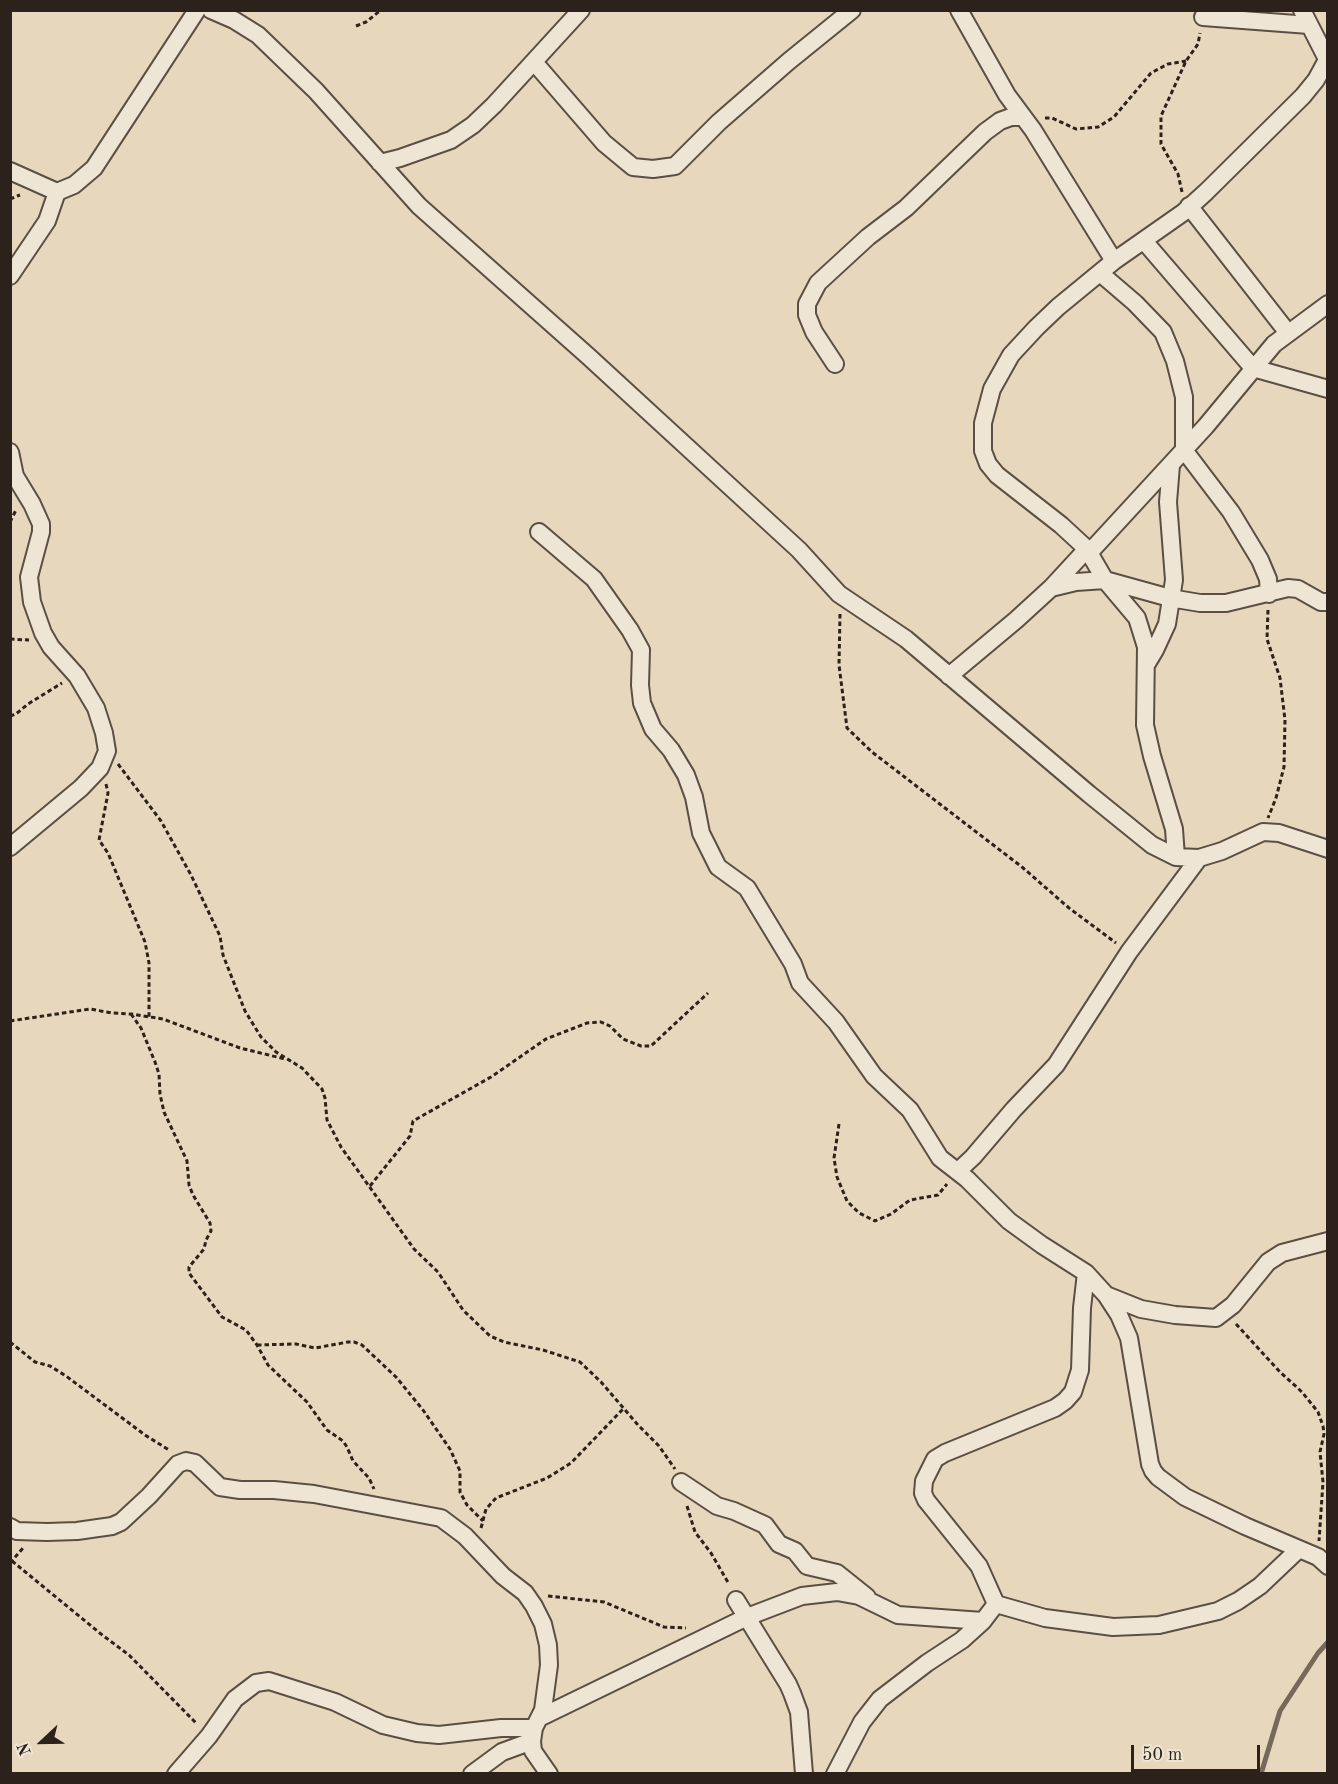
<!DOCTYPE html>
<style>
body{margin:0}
#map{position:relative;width:1338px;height:1784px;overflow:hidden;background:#e6d7bd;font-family:"Old Standard TT",serif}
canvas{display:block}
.frame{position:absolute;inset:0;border:12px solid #2d221b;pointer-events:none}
.north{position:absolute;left:12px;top:1712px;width:60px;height:60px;-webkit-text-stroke:4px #efe5d4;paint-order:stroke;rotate:248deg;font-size:16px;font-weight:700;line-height:24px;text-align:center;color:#2d221b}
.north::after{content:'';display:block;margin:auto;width:21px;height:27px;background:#2d221b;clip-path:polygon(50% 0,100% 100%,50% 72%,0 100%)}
.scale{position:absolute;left:1131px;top:1745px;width:129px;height:27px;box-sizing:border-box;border:3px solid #2d221b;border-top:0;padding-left:8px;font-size:18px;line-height:21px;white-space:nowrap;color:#2d221b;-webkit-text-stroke:4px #efe5d4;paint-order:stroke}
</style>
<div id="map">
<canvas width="1338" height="1784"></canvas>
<div class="frame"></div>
<div class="north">N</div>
<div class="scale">50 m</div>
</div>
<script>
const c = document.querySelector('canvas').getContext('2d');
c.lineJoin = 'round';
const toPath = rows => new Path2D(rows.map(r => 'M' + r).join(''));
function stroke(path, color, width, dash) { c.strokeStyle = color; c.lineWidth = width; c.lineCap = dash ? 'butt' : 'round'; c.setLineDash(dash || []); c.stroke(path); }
stroke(toPath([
 [1261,1774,1280,1711,1318,1653,1328,1642]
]), '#76695b', 5);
const street = toPath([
 [211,10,234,20,258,35,316,91,419,206,588,356,799,550,839,594,906,639,1089,794,1152,845,1176,857,1199,858,1222,851,1263,832,1279,833,1328,849],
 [959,10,1007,95,1033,130,1114,261],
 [1302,10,1328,61],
 [1203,17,1309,25],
 [534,62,604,143,633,167,653,169,675,166,719,122,789,61,852,10],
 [380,163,400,158,451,140,473,125,494,105,581,10],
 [10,171,57,192,74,185,94,168,197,10],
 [1189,206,1288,333],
 [1144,241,1253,368,1328,389],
 [1100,273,1135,303,1163,332,1175,361,1184,397,1184,450,1231,512,1260,560,1268,579,1269,594],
 [10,276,47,221,57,192],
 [835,364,814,332,807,315,807,304,818,283,868,237,906,208,985,132,1000,121,1011,117,1023,117],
 [10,452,15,476,32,504,41,524,41,532,29,577,32,602,43,633,51,647,77,676,96,708,104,733,107,751,100,768,81,788,10,847],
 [539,532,594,579,630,630,641,650,640,685,642,703,653,729,671,750,686,775,694,797,701,833,718,867,747,888,793,964,800,983,836,1022,874,1076,910,1110,940,1158,967,1179,1009,1221,1042,1245,1086,1273,1106,1295,1119,1315,1129,1338,1150,1464,1153,1471,1158,1477,1185,1497,1245,1526,1318,1557,1328,1566],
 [1089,553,1206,426,1274,344,1328,304],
 [1051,588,1076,582,1105,580,1170,598,1200,603,1226,603,1288,588,1298,589,1321,602,1328,602],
 [1146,665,1155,650,1167,624,1174,580,1168,502,1171,465],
 [949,676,1016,620,1051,588,1087,549],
 [1176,857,1174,829,1152,756,1145,725,1146,647,1137,618,1105,580,1087,549,1061,525,997,475,988,464,983,451,983,423,992,389,1011,355,1036,328,1058,307,1114,261,1184,212,1206,192,1303,96,1316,80,1328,58],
 [958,1171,973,1157,1014,1109,1056,1065,1129,952,1199,858],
 [1106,1295,1141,1309,1175,1315,1216,1318,1233,1305,1268,1262,1282,1253,1328,1241],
 [681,1482,717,1506,734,1511,765,1525,779,1544,795,1551,807,1566,837,1573,867,1597],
 [10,1527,17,1531,47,1532,77,1531,112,1526,121,1522,149,1496,178,1464,186,1461,195,1463,220,1487,240,1490,274,1490,314,1494,441,1518,465,1536,503,1576,525,1593,534,1606,543,1624,548,1645,549,1665,543,1710,534,1728,532,1741,533,1751,549,1774],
 [736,1600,788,1684,792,1693,799,1712,804,1774],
 [996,1604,1045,1618,1113,1627,1159,1625,1218,1611,1238,1601,1260,1586,1299,1549],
 [539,1718,747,1617,802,1596,837,1592,859,1596,898,1615,983,1621],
 [176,1774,209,1736,235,1699,256,1683,269,1681,335,1702,383,1725,417,1733,439,1735,501,1728,534,1728],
 [472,1774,502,1752,532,1741],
 [835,1774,862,1722,880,1699,927,1663,962,1640,983,1621,996,1604,979,1566,926,1500,923,1493,924,1481,935,1459,945,1453,1055,1408,1065,1401,1073,1392,1080,1370,1082,1308,1086,1273]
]);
stroke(street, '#5b4f44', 20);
stroke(toPath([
 [356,26,366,22,381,10],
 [1045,118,1052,118,1076,129,1098,127,1114,117,1151,73,1168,64,1186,61],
 [1182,192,1178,174,1161,144,1161,116,1186,61,1198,44,1200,33],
 [10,199,20,195],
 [10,522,16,510],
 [1268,610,1267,639,1280,678,1285,720,1284,767,1276,798,1268,818],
 [840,614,839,665,847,728,872,752,1022,867,1069,908,1116,943],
 [10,639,29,640],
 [10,716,16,714,28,704,62,683],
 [118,764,161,821,191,875,220,936,223,955,245,1011,261,1037,276,1052,302,1068,322,1089,325,1098,327,1120,341,1147,414,1249,438,1272,463,1310,490,1336,504,1342,543,1350,580,1362,601,1382,638,1425,659,1446,675,1469],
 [106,784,108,793,99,840,108,853,145,942,149,963,149,1017],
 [131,1014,141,1028,155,1062,159,1074,160,1094,164,1112,187,1161,189,1185,193,1195,210,1223,211,1231,206,1240,204,1249,189,1267,189,1273,222,1317,246,1330,257,1345,268,1365,307,1402,327,1430,343,1441,347,1447,353,1461,369,1478,374,1489],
 [10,1021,90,1009,112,1013,131,1014,163,1019,240,1048,285,1059],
 [839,1124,834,1158,837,1177,847,1201,859,1213,875,1221,891,1214,910,1200,938,1195,947,1184],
 [370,1186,410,1136,413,1121,491,1077,546,1039,587,1023,601,1022,610,1026,623,1039,641,1046,651,1046,708,993],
 [1236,1324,1280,1372,1302,1392,1318,1412,1323,1426,1324,1434,1320,1452,1323,1482,1319,1541],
 [10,1342,35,1362,50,1366,66,1376,145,1435,169,1450],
 [257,1345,296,1344,315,1348,348,1342,354,1342,362,1345,396,1377,423,1410,450,1449,460,1471,460,1492,467,1505,483,1521],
 [687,1506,695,1532,711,1553,729,1584],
 [481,1528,486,1509,496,1498,547,1478,571,1463,624,1408],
 [12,1561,101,1634,129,1655,197,1724],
 [10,1563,23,1548],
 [548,1596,604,1602,664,1627,686,1628]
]), '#2d221b', 3, [4.5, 3]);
stroke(street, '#efe5d4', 16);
</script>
